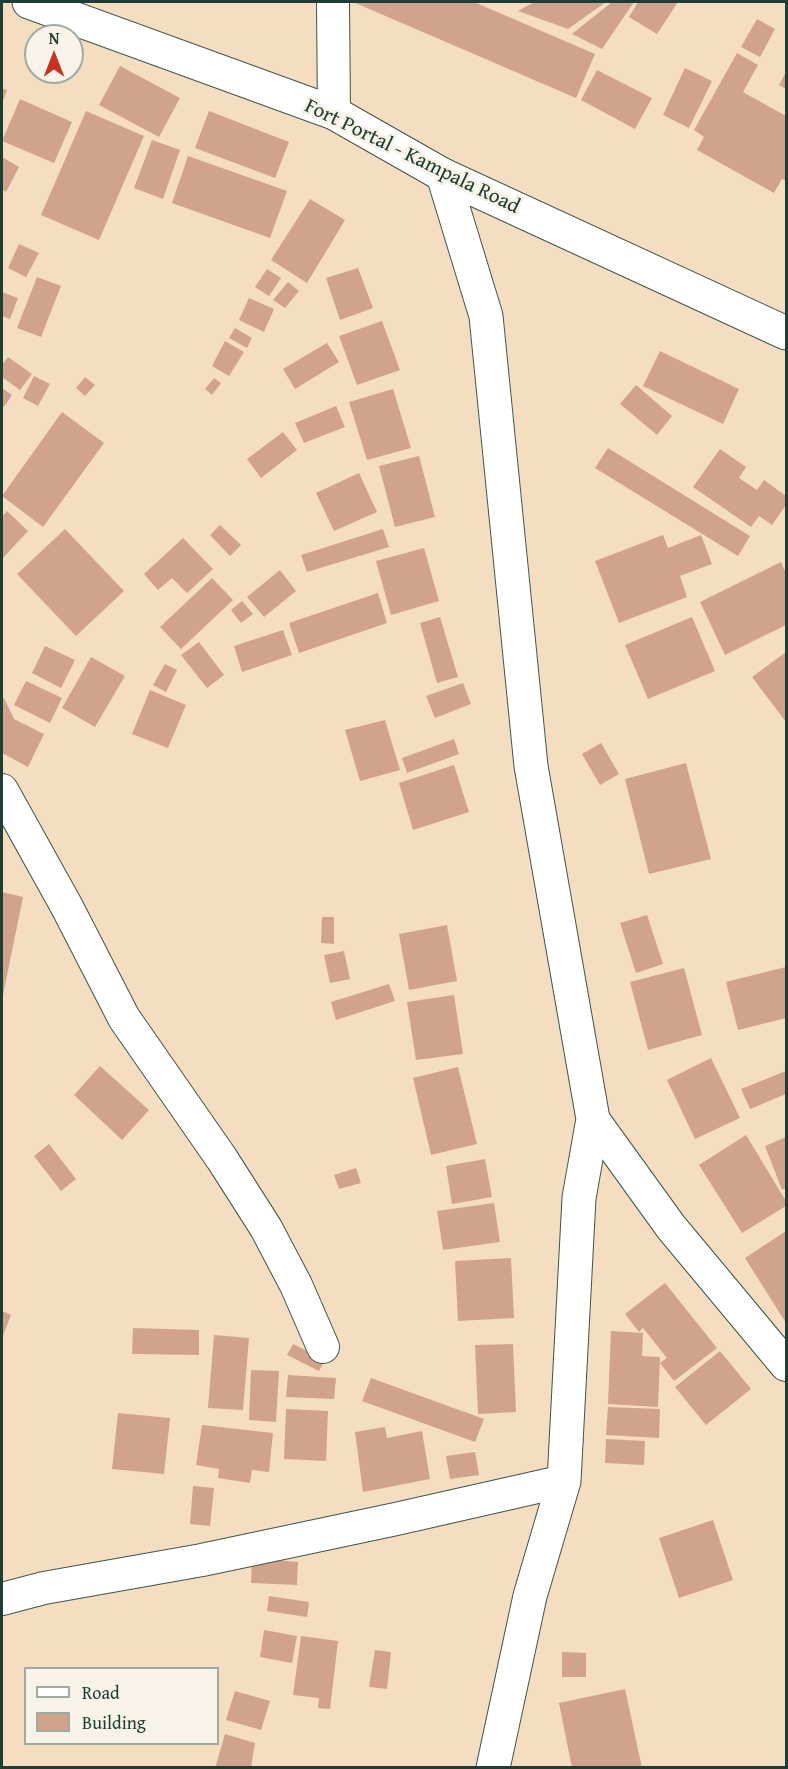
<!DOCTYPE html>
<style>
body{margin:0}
#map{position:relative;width:788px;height:1769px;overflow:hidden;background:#f4ddc1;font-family:"Gentium Book Plus",serif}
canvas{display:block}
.frame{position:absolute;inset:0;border:3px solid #1f3d34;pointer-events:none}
.legend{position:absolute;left:24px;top:1667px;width:195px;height:78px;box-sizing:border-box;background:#f7f3e8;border:2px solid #a1aaa0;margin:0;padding:8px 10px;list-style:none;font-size:18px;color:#1f3d34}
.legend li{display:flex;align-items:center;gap:12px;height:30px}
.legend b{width:30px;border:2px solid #a1aaa0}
.north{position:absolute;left:24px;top:24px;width:60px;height:60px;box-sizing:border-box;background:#f7f3e8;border:2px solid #a1aaa0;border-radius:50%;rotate:0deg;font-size:16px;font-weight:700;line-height:24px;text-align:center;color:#1f3d34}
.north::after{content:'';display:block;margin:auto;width:21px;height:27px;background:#c8321e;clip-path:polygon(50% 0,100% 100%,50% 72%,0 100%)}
</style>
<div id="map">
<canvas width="788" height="1769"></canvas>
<div class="frame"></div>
<ul class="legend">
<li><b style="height:8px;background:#fff"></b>Road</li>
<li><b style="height:16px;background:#d2a38c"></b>Building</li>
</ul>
<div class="north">N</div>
</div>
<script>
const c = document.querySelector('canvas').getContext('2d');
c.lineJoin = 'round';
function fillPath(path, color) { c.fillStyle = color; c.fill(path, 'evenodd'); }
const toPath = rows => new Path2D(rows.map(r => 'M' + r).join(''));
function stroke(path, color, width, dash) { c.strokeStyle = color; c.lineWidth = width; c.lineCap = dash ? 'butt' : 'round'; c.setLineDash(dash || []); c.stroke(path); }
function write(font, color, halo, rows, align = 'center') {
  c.font = font + ' "Gentium Book Plus",serif'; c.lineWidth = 6; c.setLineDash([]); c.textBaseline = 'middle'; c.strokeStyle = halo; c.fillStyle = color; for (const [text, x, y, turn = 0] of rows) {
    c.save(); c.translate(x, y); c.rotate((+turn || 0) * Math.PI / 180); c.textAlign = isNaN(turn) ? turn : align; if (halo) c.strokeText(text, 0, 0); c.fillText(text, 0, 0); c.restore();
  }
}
fillPath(toPath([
 [353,2,474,2,595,54,576,98],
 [534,2,606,2,568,29,518,11],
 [612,2,634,2,602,49,572,34],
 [638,2,678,2,657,34,629,17],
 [757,19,775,29,760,57,741,47],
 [737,53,758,65,743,92,786,116,786,181,782,179,774,193,697,150,704,137,694,130],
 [120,66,180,98,159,137,99,105],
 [685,68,712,81,689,128,663,115],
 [597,70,652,98,635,129,581,100],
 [786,72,786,89,779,85],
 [2,88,7,90,2,104],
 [20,99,72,122,54,163,2,141],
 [86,111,144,136,99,240,41,215],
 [209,111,289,142,275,178,195,148],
 [152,140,180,150,163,199,134,188],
 [188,156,287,191,270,238,172,203],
 [2,157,19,167,6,192,2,189],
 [310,199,345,220,307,283,271,260],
 [19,244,39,253,26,277,8,268],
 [358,268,373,308,340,320,326,278],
 [267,269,281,278,269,296,255,287],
 [37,277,61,286,41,337,17,328],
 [288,282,299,291,285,308,273,300],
 [2,292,18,298,10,319,2,316],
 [249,298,274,309,264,332,239,320],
 [382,321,400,370,357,385,339,336],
 [235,328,252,338,247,348,229,338],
 [225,341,244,352,229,376,212,366],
 [327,343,339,362,295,389,283,369],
 [660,351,739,389,723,424,643,386],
 [8,357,32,374,20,390,2,377,2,365],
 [34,376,50,384,38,406,23,398],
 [85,377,95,385,85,396,76,388],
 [214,378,221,383,212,395,205,389],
 [636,385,672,416,657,435,620,404],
 [2,388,12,395,4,407,2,405],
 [393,389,411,448,367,460,349,402],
 [336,406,345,427,304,443,295,423],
 [62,412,104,443,43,527,2,496],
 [283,432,297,450,261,478,247,459],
 [608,448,750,536,738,556,595,468],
 [720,449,746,467,739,478,757,490,764,480,786,496,786,505,772,525,759,516,751,527,693,487],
 [419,456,435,517,395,527,379,466],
 [359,473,377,512,334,531,316,493],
 [7,511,28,531,2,559,2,517],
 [220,525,241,545,230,556,210,535],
 [65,529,124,591,76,636,17,574],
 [383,529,389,547,307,572,301,555],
 [663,535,668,548,701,535,712,564,680,576,687,597,619,623,595,561],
 [183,538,213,569,187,593,172,578,158,590,144,574],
 [424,548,439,601,391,615,376,561],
 [781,562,786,573,786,625,725,655,700,602],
 [280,570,296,591,264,617,247,597],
 [212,578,233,600,181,649,160,627],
 [378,593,387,623,299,653,289,623],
 [242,601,253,614,241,623,231,610],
 [440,617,458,677,437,683,420,623],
 [692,617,715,671,648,699,625,645],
 [283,630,292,655,242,672,234,646],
 [199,642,224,675,207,688,181,655],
 [45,646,75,660,61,688,32,673],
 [786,652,786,722,752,677],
 [91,657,125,676,95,727,62,708],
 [165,664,177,670,166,692,153,685],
 [26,681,62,698,50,723,14,705],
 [463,683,471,704,435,718,426,696],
 [150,690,186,705,168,748,132,734],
 [4,698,14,719,44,734,28,767,2,753,2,699],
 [385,720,400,770,360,781,345,730],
 [454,739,459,754,407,773,402,758],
 [601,743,619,774,600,785,582,754],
 [686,763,711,859,649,874,625,779],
 [454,765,469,812,413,830,399,783],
 [2,892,23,897,3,995,2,995],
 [647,915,663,964,636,973,620,923],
 [322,917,334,917,334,944,321,943],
 [447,925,457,981,409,990,399,934],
 [344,951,350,979,330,983,324,955],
 [786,967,786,1018,738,1030,726,982],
 [684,968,702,1035,648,1050,630,982],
 [389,984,395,1001,336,1020,331,1002],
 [454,995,463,1054,416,1060,407,1002],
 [711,1058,740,1118,695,1139,667,1080],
 [100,1066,149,1110,122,1140,74,1095],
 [458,1067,477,1144,431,1155,413,1078],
 [786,1071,786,1094,750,1109,741,1089],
 [746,1135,786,1201,786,1206,742,1233,699,1165],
 [786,1137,786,1188,782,1190,765,1146],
 [49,1144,76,1179,61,1191,34,1156],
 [485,1159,492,1197,452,1204,446,1166],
 [356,1168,361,1183,339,1189,334,1175],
 [494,1203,500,1242,443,1250,437,1211],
 [786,1231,786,1323,745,1258],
 [511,1258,514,1318,458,1321,455,1261],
 [665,1283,717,1348,674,1381,660,1363,667,1358,643,1328,639,1332,625,1314],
 [2,1311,11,1315,2,1338],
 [133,1328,199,1330,199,1355,132,1354],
 [611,1331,643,1333,642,1356,660,1357,658,1407,608,1404],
 [214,1335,249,1338,243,1410,208,1408],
 [293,1344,325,1360,319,1371,287,1355],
 [513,1344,516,1412,478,1414,475,1345],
 [720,1351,751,1389,706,1425,675,1387],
 [251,1370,279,1371,276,1422,249,1420],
 [288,1375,336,1378,334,1399,286,1397],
 [371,1378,484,1419,475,1442,362,1401],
 [608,1407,660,1409,659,1438,606,1435],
 [286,1409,328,1411,326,1461,284,1459],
 [118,1413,170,1418,164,1474,112,1469],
 [202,1425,273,1433,269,1472,252,1470,250,1483,218,1478,219,1469,196,1465],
 [385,1427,387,1438,422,1431,430,1479,363,1492,355,1432],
 [606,1439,645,1441,644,1465,605,1463],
 [475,1452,479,1475,450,1479,446,1456],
 [193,1486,214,1488,210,1526,190,1524],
 [713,1520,733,1580,679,1598,659,1538],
 [252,1558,298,1562,297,1585,251,1583],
 [269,1596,309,1602,307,1617,267,1611],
 [264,1630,297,1636,292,1663,260,1657],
 [301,1636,338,1641,330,1709,318,1708,319,1698,293,1695],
 [375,1650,391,1652,387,1689,369,1687],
 [562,1652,586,1653,586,1677,562,1677],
 [625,1689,642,1768,572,1768,559,1703],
 [235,1691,270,1701,261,1730,226,1720],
 [225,1734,255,1743,251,1768,215,1768]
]), '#d2a38c');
const street = toPath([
 [333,2,334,113],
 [2,790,67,907,124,1018,222,1159,266,1228,296,1285,323,1347],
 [593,1119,671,1227,786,1365],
 [2,1599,44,1588,202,1560,396,1519,564,1481]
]);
const secondary = toPath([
 [443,175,486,316,531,766,593,1119,579,1198,564,1481,530,1596,493,1768]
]);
const primary = toPath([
 [29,2,334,113,443,175,786,333]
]);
stroke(street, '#3f5549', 34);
stroke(secondary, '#3f5549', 35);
stroke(primary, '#3f5549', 35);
stroke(street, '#fff', 32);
stroke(secondary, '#fff', 33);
stroke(primary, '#fff', 33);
write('21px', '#1f3d34', '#f7f3e8', [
 ["Fort Portal - Kampala Road",412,157,26]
]);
</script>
